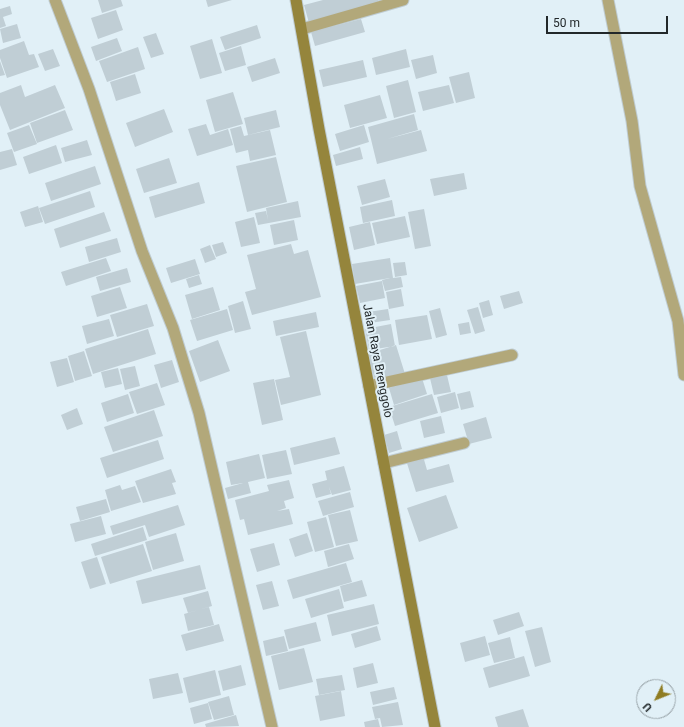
<!DOCTYPE html>
<style>
body{margin:0}
#map{position:relative;width:684px;height:727px;overflow:hidden;background:#e1f0f7;font-family:Roboto,sans-serif}
canvas{display:block}
.north{position:absolute;left:636px;top:679px;width:40px;height:40px;box-sizing:border-box;background:#e1f0f7;border:1px solid #95a0a5;border-radius:50%;rotate:227deg;font-size:11px;font-weight:700;line-height:16px;text-align:center;color:#22282a}
.north::after{content:'';display:block;margin:auto;width:14px;height:18px;background:#8f7c22;clip-path:polygon(50% 0,100% 100%,50% 72%,0 100%)}
.scale{position:absolute;left:546px;top:16px;width:122px;height:18px;box-sizing:border-box;border:2px solid #22282a;border-top:0;padding-left:5px;font-size:12px;line-height:14px;white-space:nowrap;color:#22282a;-webkit-text-stroke:3px #e1f0f7;paint-order:stroke}
</style>
<div id="map">
<canvas width="684" height="727"></canvas>
<div class="north">U</div>
<div class="scale">50 m</div>
</div>
<script>
const c = document.querySelector('canvas').getContext('2d');
c.lineJoin = 'round';
function fillPath(path, color) { c.fillStyle = color; c.fill(path, 'evenodd'); }
const toPath = rows => new Path2D(rows.map(r => 'M' + r).join(''));
function stroke(path, color, width, dash) { c.strokeStyle = color; c.lineWidth = width; c.lineCap = dash ? 'butt' : 'round'; c.setLineDash(dash || []); c.stroke(path); }
function write(font, color, halo, rows, align = 'center') {
  c.font = font + ' Roboto,sans-serif'; c.lineWidth = 4; c.setLineDash([]); c.textBaseline = 'middle'; c.strokeStyle = halo; c.fillStyle = color; for (const [text, x, y, turn = 0] of rows) {
    c.save(); c.translate(x, y); c.rotate((+turn || 0) * Math.PI / 180); c.textAlign = isNaN(turn) ? turn : align; if (halo) c.strokeText(text, 0, 0); c.fillText(text, 0, 0); c.restore();
  }
}
fillPath(toPath([
 [98,0,121,0,123,6,102,13],
 [206,0,232,0,208,7],
 [323,0,378,0,379,3,309,23,304,5],
 [10,6,12,14,3,17,6,26,0,28,0,9],
 [116,10,123,30,98,39,91,18],
 [361,19,365,32,315,46,311,32],
 [17,24,21,38,3,43,0,29],
 [257,25,261,38,225,50,220,37],
 [156,33,164,54,151,58,143,37],
 [117,38,122,51,96,61,91,47],
 [212,39,222,73,200,79,190,46],
 [24,41,29,55,34,54,39,67,7,78,0,58,0,50],
 [241,46,246,65,225,71,219,53],
 [138,47,145,69,107,82,99,61],
 [53,49,60,66,45,71,38,54],
 [406,49,410,67,376,75,372,58],
 [433,55,437,73,416,79,411,60],
 [275,58,280,73,252,82,247,67],
 [363,60,367,77,323,87,319,70],
 [0,61,5,75,0,76],
 [469,72,475,98,456,103,449,77],
 [135,74,141,93,116,101,110,82],
 [408,80,416,112,394,118,386,86],
 [21,85,25,97,55,85,65,108,10,130,0,105,0,93],
 [449,85,454,103,423,111,418,92],
 [233,92,243,124,215,132,206,100],
 [380,95,387,118,350,128,344,105],
 [164,109,173,132,135,147,126,123],
 [65,110,73,130,37,143,30,123],
 [276,110,280,127,248,135,244,118],
 [414,114,418,130,387,139,421,130,427,151,377,164,368,127],
 [206,124,210,135,228,129,233,145,197,156,188,129],
 [29,125,37,144,14,152,7,133],
 [364,125,369,142,340,151,335,134],
 [241,126,244,136,270,130,276,155,250,161,248,150,236,153,230,129],
 [87,140,92,155,65,162,61,148],
 [56,145,62,163,29,174,23,157],
 [360,147,363,159,336,166,333,155],
 [12,149,17,165,0,170,0,152],
 [276,157,287,202,247,212,236,166],
 [169,158,177,183,144,193,136,169],
 [95,166,101,184,51,201,45,183],
 [464,173,467,189,434,196,430,179],
 [385,179,390,197,362,205,357,186],
 [199,182,205,203,155,218,149,197],
 [90,191,95,207,45,224,39,208],
 [392,200,395,216,363,223,360,207],
 [298,201,301,217,258,225,255,213,266,211,268,220,266,208],
 [38,206,43,222,25,227,20,212],
 [424,209,431,246,415,249,408,212],
 [104,212,111,231,60,248,54,229],
 [405,216,410,237,377,244,372,223],
 [254,217,260,243,241,247,235,222],
 [294,220,298,240,274,245,270,225],
 [370,222,375,245,354,250,349,227],
 [117,238,121,252,89,262,85,247],
 [223,242,227,253,216,257,212,245],
 [291,244,294,254,308,250,321,297,252,315,245,292,256,289,247,255],
 [210,245,216,259,205,263,200,249],
 [106,258,111,271,66,286,61,272],
 [390,258,393,278,401,277,403,287,385,291,382,280,390,278,355,284,352,264],
 [195,259,200,274,171,283,166,268],
 [405,262,407,275,395,277,393,263],
 [127,268,131,282,100,291,96,277],
 [199,275,202,284,189,288,186,279],
 [382,281,385,298,360,303,356,286],
 [120,287,127,308,97,317,91,296],
 [213,287,220,310,192,319,185,295],
 [401,289,404,306,389,309,386,292],
 [519,291,523,303,504,309,500,296],
 [489,300,493,315,483,318,479,303],
 [243,301,251,329,235,333,228,306],
 [147,304,154,326,117,337,110,315],
 [478,307,485,331,475,334,467,310],
 [440,308,447,335,436,338,429,311],
 [227,309,233,330,197,341,190,320],
 [388,309,390,320,370,323,368,312],
 [316,312,319,327,276,336,273,321],
 [427,315,432,339,399,345,395,320],
 [109,319,114,336,87,344,82,326],
 [469,322,471,333,460,335,458,324],
 [391,324,395,346,369,350,365,329],
 [148,329,156,354,93,374,85,349],
 [306,331,321,395,281,405,275,380,290,377,280,337],
 [218,340,230,371,200,382,189,351],
 [396,345,405,374,376,383,367,354],
 [84,351,92,376,75,381,68,356],
 [67,358,74,382,57,387,50,362],
 [172,360,179,382,161,388,154,365],
 [135,366,140,386,125,390,120,369],
 [118,368,122,384,105,388,101,372],
 [446,371,451,392,434,395,429,374],
 [422,378,427,394,394,405,389,388],
 [274,379,283,420,262,425,253,383],
 [157,383,165,405,137,414,129,392],
 [470,391,474,407,461,410,457,394],
 [455,392,459,408,441,413,437,397],
 [128,394,134,413,107,422,101,403],
 [432,394,438,413,395,426,389,407],
 [77,408,83,424,67,430,61,415],
 [154,410,163,436,113,452,104,427],
 [441,416,445,433,424,438,420,421],
 [486,417,492,438,469,444,463,424],
 [397,431,402,449,389,453,384,435],
 [335,437,340,454,294,465,290,448],
 [158,440,164,459,107,478,100,458],
 [286,450,292,474,267,479,262,455],
 [259,454,265,478,248,482,251,493,228,499,225,488,243,483,231,485,226,462],
 [423,456,427,470,449,464,454,482,416,492,406,460],
 [344,466,351,490,332,495,329,487,331,494,316,498,312,484,327,480,325,471],
 [171,469,176,482,172,483,176,494,143,503,135,481],
 [289,480,294,498,284,501,286,508,277,511,289,509,293,524,248,535,244,519,240,520,235,500,269,491,267,485],
 [120,485,122,490,135,486,141,502,111,511,105,490],
 [350,492,354,507,323,516,318,501],
 [446,495,458,528,419,542,407,508],
 [106,499,110,512,80,521,76,507],
 [178,505,185,525,149,537,145,525,113,535,110,526],
 [350,510,358,541,336,546,328,515],
 [101,516,106,534,75,542,70,524],
 [326,517,334,547,315,552,307,522],
 [143,527,147,540,95,556,91,544],
 [176,533,184,561,153,570,145,542],
 [307,533,313,551,295,557,289,539],
 [274,543,280,565,257,572,250,549],
 [143,544,152,571,110,584,101,557],
 [349,544,354,559,328,567,324,551],
 [97,557,106,584,90,589,81,562],
 [346,563,352,582,293,599,287,580],
 [200,565,206,589,142,604,136,581],
 [362,580,367,596,344,602,340,586],
 [272,581,279,606,263,610,256,585],
 [339,589,344,608,311,618,305,599],
 [208,591,212,606,188,613,183,598],
 [374,604,379,624,332,636,327,615],
 [209,607,214,625,188,631,184,614],
 [519,612,524,626,498,635,493,620],
 [316,622,321,641,289,649,284,630],
 [219,624,224,641,186,651,181,635],
 [377,626,381,640,355,648,351,634],
 [542,627,551,662,535,667,525,631],
 [284,636,288,651,266,656,263,641],
 [485,636,490,655,465,662,460,643],
 [510,637,515,658,494,663,488,643],
 [304,648,313,682,279,690,271,656],
 [524,656,530,676,489,688,483,668],
 [373,663,378,683,357,688,353,668],
 [241,665,246,685,223,691,218,671],
 [215,670,221,695,189,703,183,678],
 [178,673,183,693,153,699,149,679],
 [342,675,345,690,319,695,316,679],
 [394,687,397,699,373,705,370,692],
 [341,691,345,716,320,721,315,696],
 [229,696,234,715,214,720,208,702],
 [398,702,403,725,382,727,380,718,375,719,372,707],
 [208,703,212,719,194,724,190,708],
 [523,709,529,727,498,727,495,717],
 [236,715,239,726,206,727,205,724],
 [378,719,380,727,365,727,364,722]
]), '#c0ced5');
const minor = toPath([
 [55,0,89,89,142,251,173,328,199,413,272,727],
 [608,0,632,121,640,186,678,321,684,375],
 [302,29,403,0],
 [369,386,512,355],
 [384,463,464,443]
]);
const secondary = toPath([
 [296,0,319,129,435,727]
]);
stroke(minor, '#bfccd2', 13);
stroke(secondary, '#bfccd2', 13);
stroke(minor, '#b2a87a', 11);
stroke(secondary, '#95853c', 11);
write('12px', '#22282a', '#e1f0f7', [
 ["Jalan Raya Brenggolo",377,361,79]
]);
</script>
